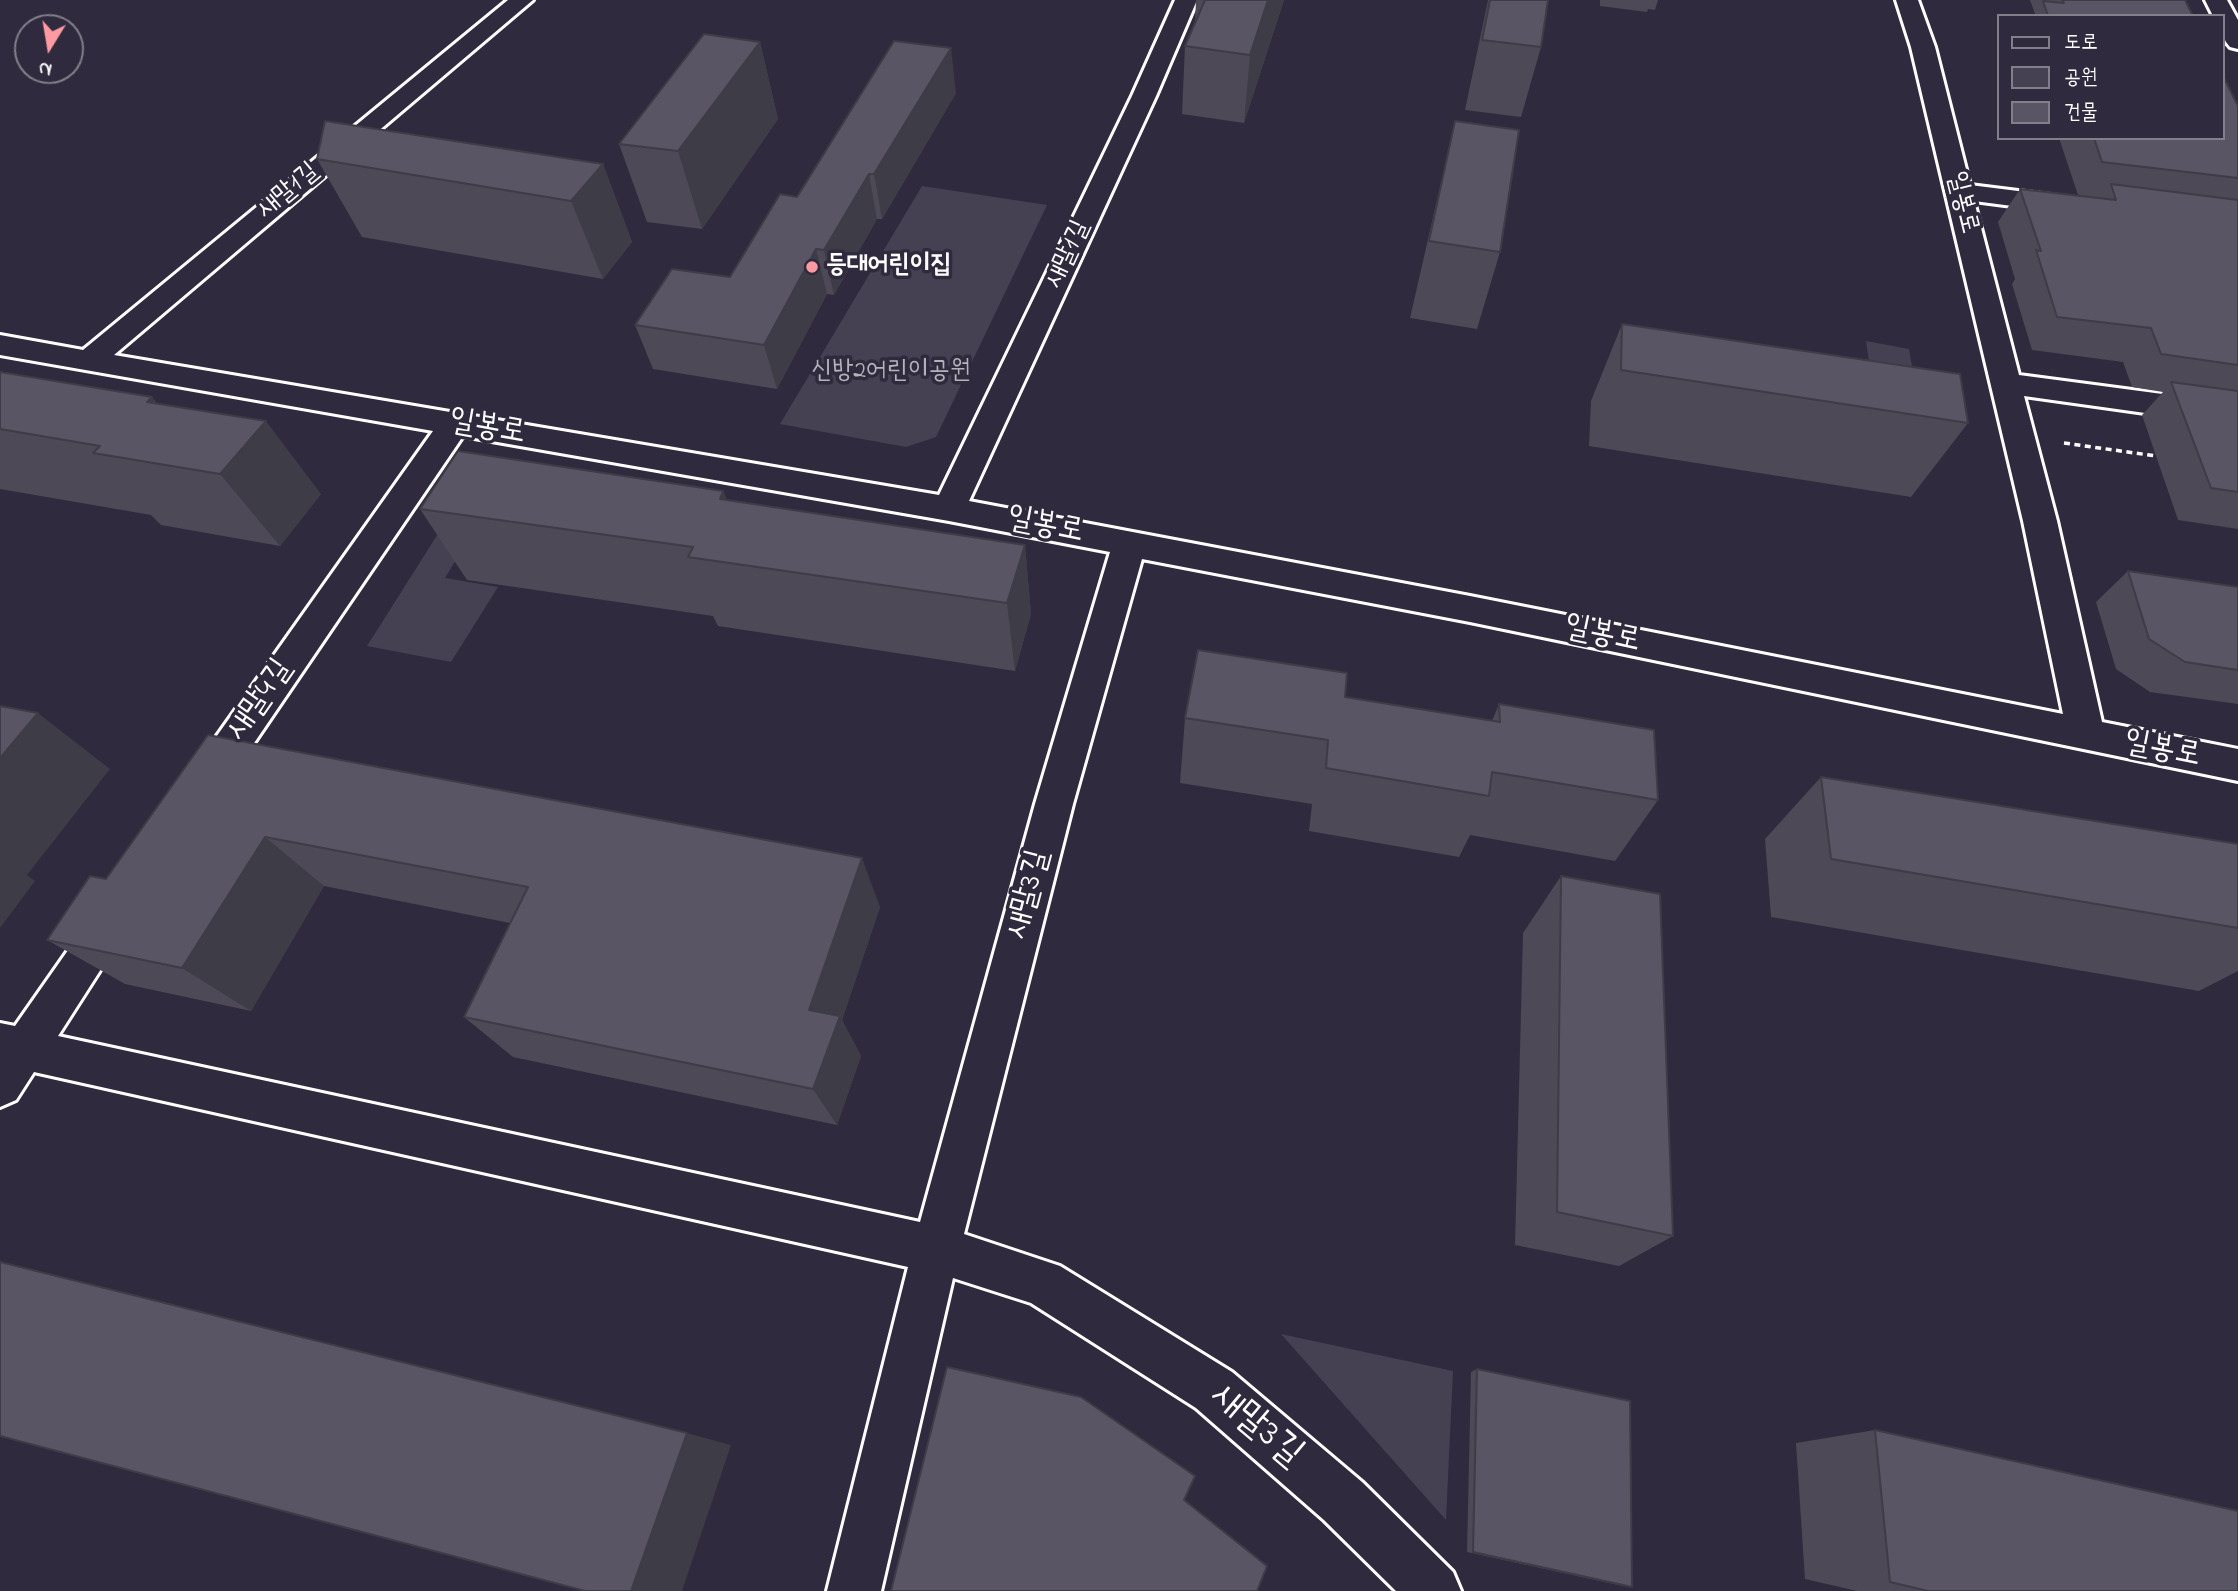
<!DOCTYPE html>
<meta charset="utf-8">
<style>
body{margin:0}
#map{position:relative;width:2238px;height:1591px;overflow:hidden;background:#2f2a3d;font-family:"Indie Flower","Poor Story",sans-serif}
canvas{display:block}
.legend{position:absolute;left:1997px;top:14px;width:228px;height:126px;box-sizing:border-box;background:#2f2a3d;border:2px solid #827f8b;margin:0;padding:9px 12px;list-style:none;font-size:21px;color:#fff}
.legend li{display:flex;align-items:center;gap:14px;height:35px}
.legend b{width:35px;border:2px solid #827f8b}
.north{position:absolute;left:14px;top:14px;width:70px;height:70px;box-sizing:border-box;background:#2f2a3d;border:2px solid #827f8b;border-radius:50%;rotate:191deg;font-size:19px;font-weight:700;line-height:28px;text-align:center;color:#fff}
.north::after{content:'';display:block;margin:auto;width:24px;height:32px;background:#ff9aa2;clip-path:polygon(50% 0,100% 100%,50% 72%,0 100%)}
</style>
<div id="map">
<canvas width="2238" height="1591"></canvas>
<ul class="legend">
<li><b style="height:9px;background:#2f2a3d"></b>도로</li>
<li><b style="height:19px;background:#464152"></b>공원</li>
<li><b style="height:19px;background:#595564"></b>건물</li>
</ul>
<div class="north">N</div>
</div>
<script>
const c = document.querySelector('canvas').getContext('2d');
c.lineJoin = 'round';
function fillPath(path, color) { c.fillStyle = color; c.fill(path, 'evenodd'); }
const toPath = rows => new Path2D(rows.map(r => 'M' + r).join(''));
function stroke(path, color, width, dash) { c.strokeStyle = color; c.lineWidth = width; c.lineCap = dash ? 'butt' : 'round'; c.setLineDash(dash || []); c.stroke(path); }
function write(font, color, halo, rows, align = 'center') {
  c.font = font + ' "Indie Flower","Poor Story",sans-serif'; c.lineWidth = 7; c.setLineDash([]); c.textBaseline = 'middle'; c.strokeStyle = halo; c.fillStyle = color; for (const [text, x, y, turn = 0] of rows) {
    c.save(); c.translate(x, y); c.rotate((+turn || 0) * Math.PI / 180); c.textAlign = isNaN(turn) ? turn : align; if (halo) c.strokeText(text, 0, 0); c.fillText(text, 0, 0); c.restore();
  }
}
fillPath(toPath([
 [922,186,1047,205,936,437,906,447,780,424],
 [1866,341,1909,349,1922,424,1870,369],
 [441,529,471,535,445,578,498,587,451,662,367,646],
 [1281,1334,1453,1371,1446,1520]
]), '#464152');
const minor = toPath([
 [508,0,533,0,114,355,939,495,1132,96,1175,0,1197,0,1156,96,969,501,1470,596,2063,714,2023,521,1911,47,1896,0,1918,0,1935,47,1970,185,2066,197,2075,199,2079,205,2075,211,2066,213,1974,201,2019,375,2238,404,2238,426,2024,396,2057,521,2102,722,2238,749,2238,781,1470,622,1142,559,1073,804,964,1234,1060,1266,1232,1372,1362,1482,1453,1572,1461,1591,1396,1591,1324,1520,1196,1408,1031,1303,953,1278,881,1591,827,1591,908,1267,34,1072,16,1100,0,1107,0,1023,15,1026,99,906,113,901,127,906,133,919,58,1036,920,1222,1035,804,1110,552,949,521,463,436,220,793,206,798,192,793,187,782,192,771,433,431,0,355,0,335,83,350,508,0]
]);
const major = toPath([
 [2205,0,2227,0,2238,20,2238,49,2230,47,2226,42,2222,34,2222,16,2213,16,2205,0]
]);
stroke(minor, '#fff', 6);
stroke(major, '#fff', 6);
stroke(toPath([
 [2064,443,2156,456]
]), '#fff', 3.5, [6, 4.5]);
fillPath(minor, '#2f2a3d');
fillPath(major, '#2f2a3d');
fillPath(toPath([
 [1196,0,1284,0,1244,123,1182,114,1185,46,1195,23],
 [1488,0,1548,0,1541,47,1521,117,1465,110],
 [1600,0,1658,0,1655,10,1648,9,1647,12,1600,6],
 [2030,0,2185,0,2193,16,2034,16,2035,14],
 [760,42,778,119,702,229,647,222,619,144],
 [956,93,882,219,877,219,834,295,827,294,777,389,653,369,635,325,730,277,797,197],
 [2238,106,2238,529,2178,520,2142,415,2163,392,2132,387,2123,362,2032,350,2012,284,2015,279,1998,222,2020,189,2078,195,2059,138,2222,138],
 [1455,121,1500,252,1477,329,1410,318],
 [317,159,603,164,632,242,603,279,362,237],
 [1622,324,1968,423,1911,497,1589,446,1591,401],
 [0,372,158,404,321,494,280,546,161,525,151,515,0,489],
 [723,491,727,500,1025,545,1031,614,1015,671,718,626,713,616,467,580,420,509],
 [2128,571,2238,587,2238,704,2150,692,2116,669,2096,602],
 [1345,697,1492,721,1499,704,1658,800,1615,861,1470,835,1459,857,1309,831,1312,804,1180,783,1185,718],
 [208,735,880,907,842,1020,861,1056,837,1125,513,1057,464,1017,510,923,324,886,251,1011,125,984,47,940,106,879],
 [1821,777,2238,844,2238,971,2199,991,1771,917,1765,839],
 [1561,876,1673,1236,1619,1266,1515,1245,1523,933],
 [1477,1369,1632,1587,1623,1586,1467,1552,1471,1372],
 [1875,1430,2238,1591,1857,1591,1805,1579,1796,1443]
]), '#4d4956');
fillPath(toPath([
 [1268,0,1284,0,1244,123,1250,55],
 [760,42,778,119,702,229,678,151],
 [951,48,956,93,882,219,874,174],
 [603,164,632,242,603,279,571,201],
 [869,174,877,219,834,295,824,250],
 [816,249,827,294,777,389,764,345],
 [152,397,213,470,147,402],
 [266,421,321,494,280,546,220,474],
 [723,491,750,562,720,499],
 [1025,545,1031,614,1015,671,1007,603],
 [38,713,110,769,27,875,35,881,0,928,0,758],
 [265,837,324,886,251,1011,182,968],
 [862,858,880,907,842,1020,861,1056,837,1125,813,1089,809,1010],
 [687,1433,731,1445,682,1591,631,1591]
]), '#3e3c46');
const building = toPath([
 [1205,0,1268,0,1250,55,1185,46,1205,0],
 [1490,0,1548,0,1541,47,1482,40,1490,0],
 [2062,0,2185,0,2193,16,2048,16,2043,1,2064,3,2062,0],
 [704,34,760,42,678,151,619,144,704,34],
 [894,41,951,48,874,174,869,174,824,250,816,249,764,345,635,325,672,269,730,277,780,194,797,197,894,41],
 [2222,74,2238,106,2238,178,2102,162,2094,138,2222,138,2222,74],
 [325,121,603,164,571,201,317,159,325,121],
 [1455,121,1519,130,1500,252,1429,241,1455,121],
 [2111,184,2238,200,2238,365,2161,354,2151,328,2057,317,2036,250,2041,251,2020,189,2116,200,2111,184],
 [1622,324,1960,374,1968,423,1621,370,1622,324],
 [0,372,152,397,147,402,266,421,220,474,93,453,100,446,0,429,0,372],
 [2171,382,2238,391,2238,492,2211,488,2171,382],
 [458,451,723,491,720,499,1025,545,1007,603,688,557,693,547,420,509,458,451],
 [2128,571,2238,587,2238,670,2185,662,2149,639,2128,571],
 [1198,650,1347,673,1345,697,1500,722,1499,704,1654,730,1658,800,1492,772,1489,796,1326,768,1328,740,1185,718,1198,650],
 [0,706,38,713,0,758,0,706],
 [208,735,862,858,809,1010,840,1016,813,1089,464,1017,528,887,265,837,182,968,47,940,90,876,106,879,208,735],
 [1821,777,2238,844,2238,928,1831,859,1821,777],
 [1561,876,1660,894,1673,1236,1557,1212,1561,876],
 [0,1262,687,1433,631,1591,585,1591,0,1436,0,1262],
 [947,1367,1081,1397,1195,1476,1184,1500,1267,1566,1257,1591,891,1591,947,1367],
 [1477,1369,1630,1401,1632,1587,1473,1552,1477,1369],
 [1875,1430,2238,1511,2238,1591,1928,1591,1890,1582,1875,1430]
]);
fillPath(building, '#595564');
stroke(building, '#3e3c46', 2);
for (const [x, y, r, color] of [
 [812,267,7,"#ff9aa2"]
]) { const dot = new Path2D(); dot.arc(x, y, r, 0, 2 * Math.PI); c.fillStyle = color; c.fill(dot); stroke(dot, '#2f2a3d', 2.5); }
write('26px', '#fff', '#2f2a3d', [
 ["새말1길",289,192,-40],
 ["일봉로",1961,203,76],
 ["새말1길",1069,255,-65]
]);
write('bold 26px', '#fff', '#2f2a3d', [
 ["등대어린이집",826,267]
], 'left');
write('26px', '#b5b3ba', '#2f2a3d', [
 ["신방2어린이공원",891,373]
]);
write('32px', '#fff', '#2f2a3d', [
 ["일봉로",487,429,10],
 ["일봉로",1045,527,11],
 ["일봉로",1602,636,12],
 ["새말4길",261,701,-55],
 ["일봉로",2162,751,11],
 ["새말3길",1030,895,-75]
]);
write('38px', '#fff', '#2f2a3d', [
 ["새말3길",1255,1427,40]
]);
</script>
